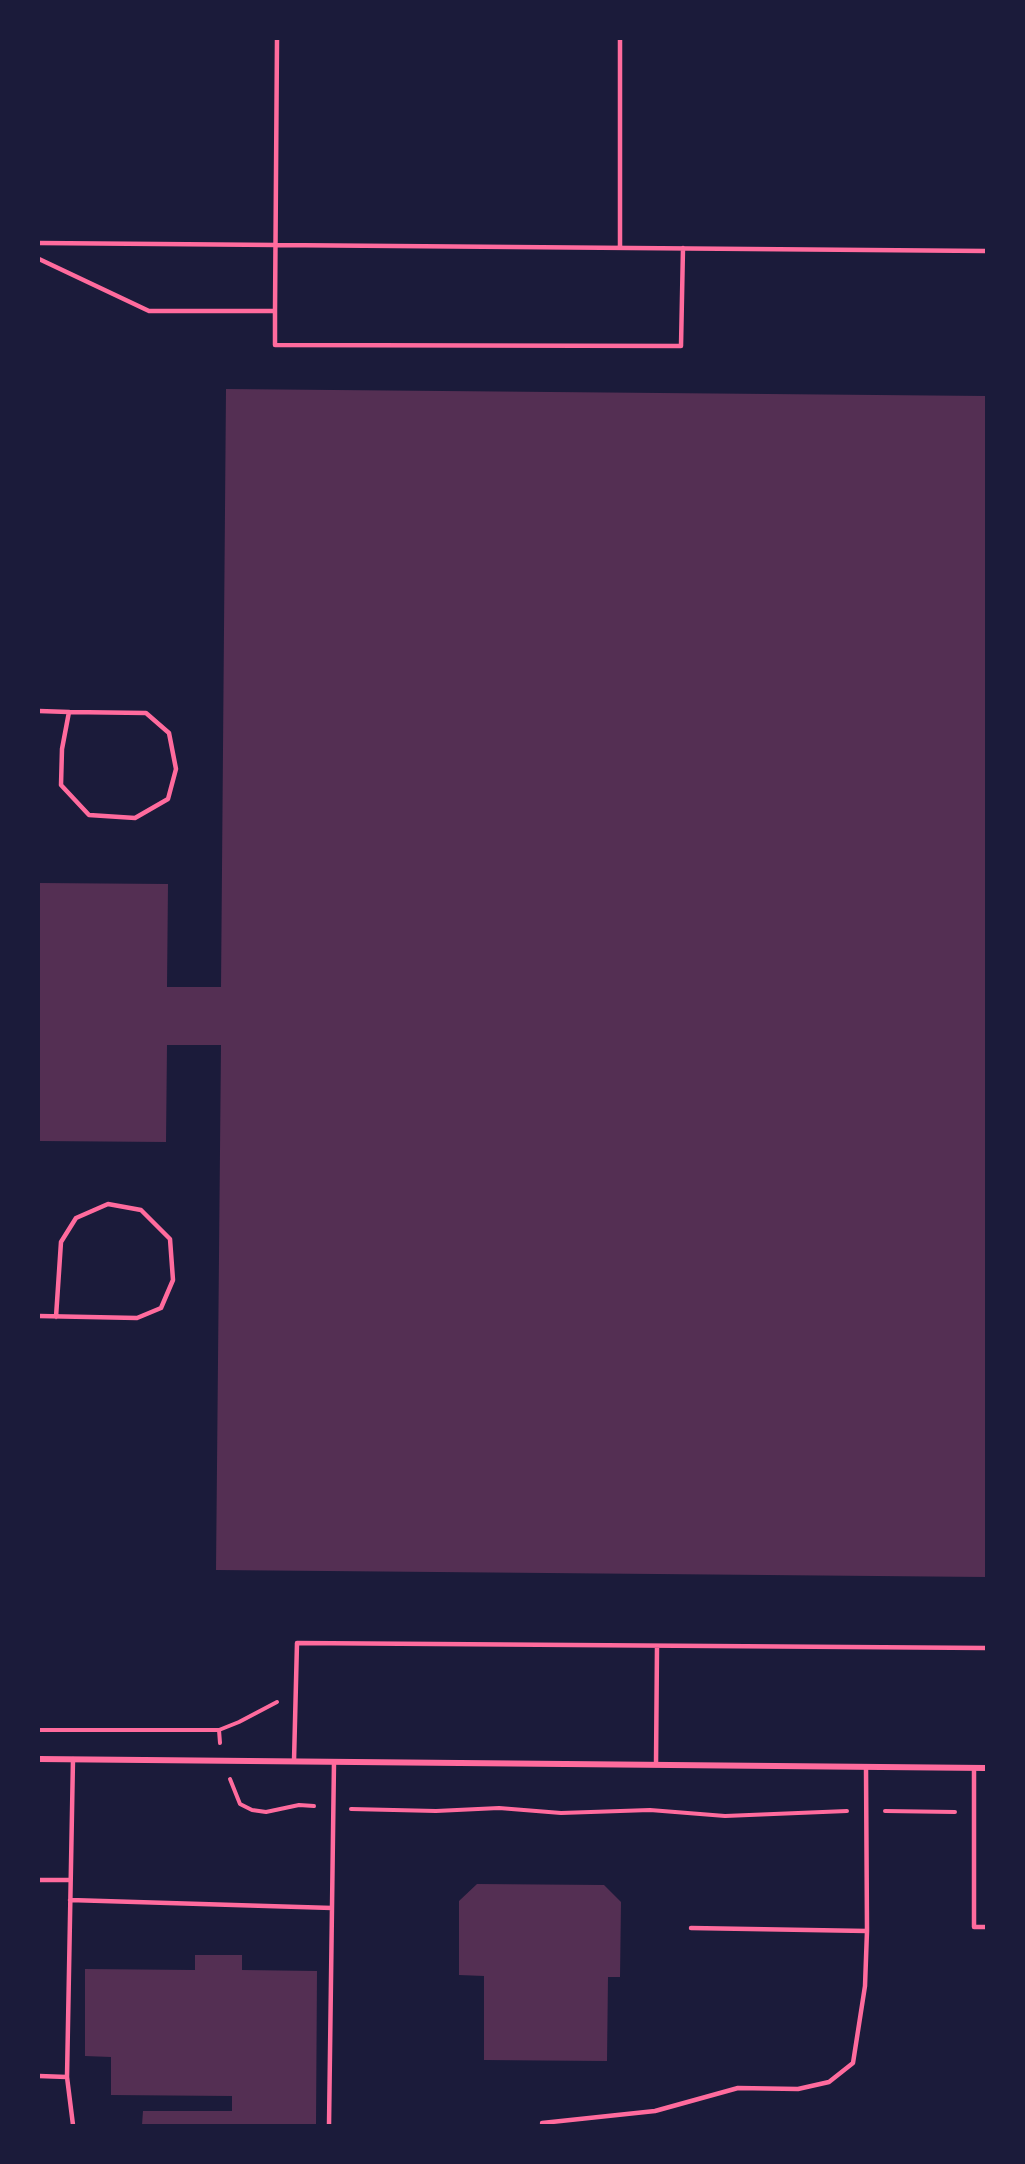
<!DOCTYPE html>
<style>
body{margin:0}
#map{position:relative;width:1025px;height:2164px;overflow:hidden;background:#1b1b3a;font-family:Helvetica,sans-serif}
canvas{display:block}
.frame{position:absolute;inset:0;border:40px solid #1b1b3a;pointer-events:none}
</style>
<div id="map">
<canvas width="1025" height="2164"></canvas>
<div class="frame"></div>
</div>
<script>
const c = document.querySelector('canvas').getContext('2d');
c.lineJoin = 'round';
function fillPath(path, color) { c.fillStyle = color; c.fill(path, 'evenodd'); }
const toPath = rows => new Path2D(rows.map(r => 'M' + r).join(''));
function stroke(path, color, width, dash) { c.strokeStyle = color; c.lineWidth = width; c.lineCap = dash ? 'butt' : 'round'; c.setLineDash(dash || []); c.stroke(path); }
fillPath(toPath([
 [226,389,986,396,986,1577,216,1570,221,1045,167,1045,166,1142,39,1141,39,883,168,884,167,987,221,987],
 [477,1884,604,1885,621,1902,620,1977,608,1977,607,2061,484,2060,484,1976,459,1975,459,1901],
 [195,1955,242,1955,242,1970,317,1971,316,2125,142,2125,143,2111,232,2111,232,2096,111,2095,111,2057,85,2056,85,1969,195,1970]
]), '#542f53');
stroke(toPath([
 [39,1730,219,1730,239,1722,277,1702],
 [219,1730,220,1743],
 [230,1779,240,1804,252,1810,266,1812,299,1805,314,1806],
 [351,1809,436,1811,499,1808,561,1813,650,1810,725,1816,847,1811],
 [885,1811,955,1812]
]), '#ff6b9d', 4);
stroke(toPath([
 [39,243,986,251],
 [620,247,620,39],
 [39,259,149,311,275,311,275,345,681,346,683,248],
 [275,311,277,39],
 [39,711,69,712,146,713,169,733,176,769,168,799,135,818,89,815,61,785,62,749,69,712],
 [39,1316,137,1318,161,1308,173,1280,170,1239,141,1210,108,1204,76,1218,61,1242,56,1317],
 [294,1761,297,1643,986,1648],
 [656,1765,657,1646],
 [974,1768,974,1927,986,1927],
 [39,1880,70,1880],
 [70,1900,332,1908],
 [691,1928,867,1931,866,1767],
 [39,2076,67,2077,73,1759],
 [67,2077,73,2125],
 [542,2123,655,2111,738,2088,798,2089,829,2082,853,2063,865,1986,867,1931],
 [329,2125,334,1762]
]), '#ff6b9d', 4.5);
stroke(toPath([
 [39,1759,986,1768]
]), '#ff6b9d', 6);
</script>
